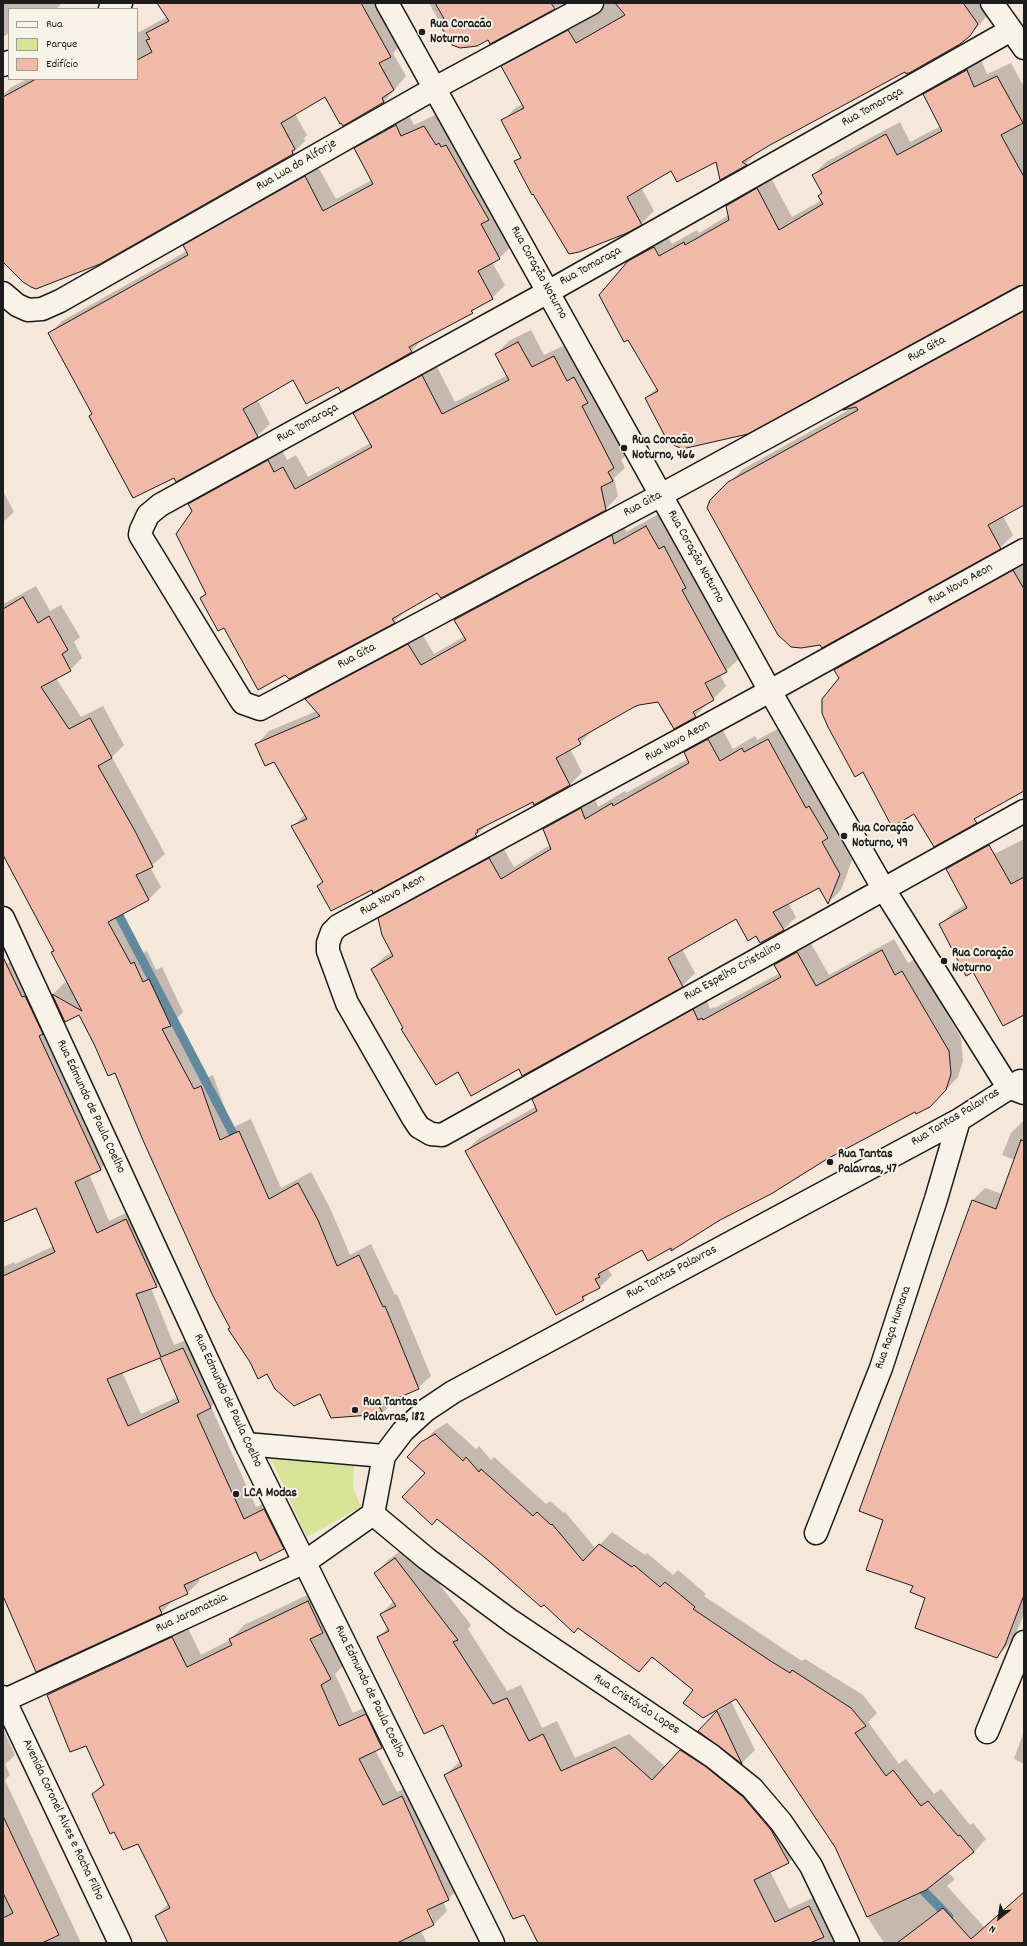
<!DOCTYPE html>
<meta charset="utf-8">
<style>
body{margin:0}
#map{position:relative;width:1027px;height:1946px;overflow:hidden;background:#f6e7db;font-family:Dekko,sans-serif}
canvas{display:block}
.frame{position:absolute;inset:0;border:4px solid #1c1c1c;pointer-events:none}
.legend{position:absolute;left:8px;top:8px;width:130px;height:72px;box-sizing:border-box;background:#f7f3e8;border:1px solid #9f9d96;margin:0;padding:5px 7px;list-style:none;font-size:12px;color:#1c1c1c}
.legend li{display:flex;align-items:center;gap:8px;height:20px}
.legend b{width:20px;border:1px solid #9f9d96}
.north{position:absolute;left:979px;top:1898px;width:40px;height:40px;-webkit-text-stroke:3px #f7f3e8;paint-order:stroke;rotate:210deg;font-size:11px;font-weight:700;line-height:16px;text-align:center;color:#1c1c1c}
.north::after{content:'';display:block;margin:auto;width:14px;height:18px;background:#1c1c1c;clip-path:polygon(50% 0,100% 100%,50% 72%,0 100%)}
</style>
<div id="map">
<canvas width="1027" height="1946"></canvas>
<div class="frame"></div>
<ul class="legend">
<li><b style="height:5px;background:#f7f3e8"></b>Rua</li>
<li><b style="height:11px;background:#d7e396"></b>Parque</li>
<li><b style="height:11px;background:#f1b9a8"></b>Edifício</li>
</ul>
<div class="north">N</div>
</div>
<script>
const c = document.querySelector('canvas').getContext('2d');
c.lineJoin = 'round';
function fillPath(path, color) { c.fillStyle = color; c.fill(path, 'evenodd'); }
const toPath = rows => new Path2D(rows.map(r => 'M' + r).join(''));
function stroke(path, color, width, dash) { c.strokeStyle = color; c.lineWidth = width; c.lineCap = dash ? 'butt' : 'round'; c.setLineDash(dash || []); c.stroke(path); }
function write(font, color, halo, rows, align = 'center') {
  c.font = font + ' Dekko,sans-serif'; c.lineWidth = 4; c.setLineDash([]); c.textBaseline = 'middle'; c.strokeStyle = halo; c.fillStyle = color; for (const [text, x, y, turn = 0] of rows) {
    c.save(); c.translate(x, y); c.rotate((+turn || 0) * Math.PI / 180); c.textAlign = isNaN(turn) ? turn : align; if (halo) c.strokeText(text, 0, 0); c.fillText(text, 0, 0); c.restore();
  }
}
fillPath(toPath([
 [271,1459,354,1466,353,1488,361,1507,307,1537]
]), '#d7e396');
fillPath(toPath([
 [3,3,62,3,56,9,9,9,9,33,3,37],
 [168,3,381,3,403,43,393,53,406,76,384,102,325,96,295,114,307,135,304,138,305,141,293,153,3,245,3,95,10,88,27,79,137,79,137,33,167,17],
 [429,3,564,3,490,43,488,38,452,44],
 [605,3,985,3,990,11,982,22,969,35,757,152,746,164,717,161,672,170,641,187,654,211,641,224,516,162,522,156,503,121,515,108,522,104,503,66,515,54,605,5],
 [980,57,987,74,1011,63,1024,87,1024,284,646,398,657,388,629,262,642,248,667,234,672,244,697,230,699,233,729,215,727,206,740,193,770,176,792,217,822,200,823,193,813,175,826,162,900,122,910,142,941,126,924,95,937,82],
 [408,113,414,125,437,114,512,246,499,258,492,262,505,285,492,298,479,306,472,312,423,338,411,352,339,386,294,379,257,399,270,424,257,436,174,476,93,414,49,334,62,321,187,251,185,245,197,233,317,165,336,199,372,180,355,148,368,136],
 [1024,306,1024,497,1003,516,1013,535,1000,548,711,501,743,469,854,407,846,408,857,397],
 [531,330,544,355,567,344,626,455,621,460,625,468,614,478,618,496,606,509,438,592,407,609,394,622,289,678,224,626,201,598,207,592,193,511,189,504,202,491,281,448,287,460,296,455,308,477,371,443,354,413,367,401,435,363,455,402,508,375,496,354,509,341],
 [3,491,14,512,3,522],
 [659,514,671,537,676,535,695,578,739,659,726,671,720,675,726,686,713,699,707,703,707,704,695,716,659,701,638,704,593,730,580,743,570,749,582,772,570,785,488,824,476,835,372,888,318,886,323,881,293,827,305,814,275,761,257,744,269,731,317,711,307,699,319,687,421,632,434,654,465,636,455,620,467,608,624,524,626,532],
 [1024,559,1024,791,840,678,835,670,848,657],
 [36,586,50,611,61,605,80,637,74,642,82,658,70,670,56,678,81,717,103,706,124,745,112,757,165,854,150,867,161,887,149,899,122,914,143,953,147,951,156,970,162,967,183,1012,176,1019,207,1078,213,1075,232,1128,251,1119,281,1188,311,1172,330,1208,350,1255,371,1244,395,1295,397,1294,431,1376,418,1388,394,1399,395,1401,382,1413,321,1393,268,1373,251,1362,231,1327,116,1071,80,1014,65,1021,53,994,65,982,69,984,56,953,3,853,3,604],
 [721,727,733,749,755,736,757,740,781,727,840,824,835,829,852,860,841,890,828,903,819,887,788,903,796,917,783,930,757,935,737,918,682,949,695,973,682,986,519,1068,459,1071,404,1028,372,969,385,956,392,952,379,919,392,906,502,846,514,867,550,845,544,829,557,816,594,796,598,807,625,791,626,793,688,759,685,752,698,739],
 [1024,839,1024,1014,974,971,940,925,953,912,966,904,967,868],
 [894,939,908,963,915,959,961,1038,963,1061,958,1077,942,1094,915,1110,671,1247,642,1248,607,1268,612,1275,600,1287,590,1292,583,1299,466,1151,478,1139,537,1106,533,1099,546,1087,706,998,710,1009,714,1007,715,1008,780,973,775,965,787,953,809,940,829,975],
 [21,957,113,1156,101,1169,89,1174,109,1221,139,1207,169,1274,156,1286,151,1288,174,1345,195,1336,222,1395,211,1407,256,1507,277,1497,296,1535,283,1548,256,1551,198,1577,200,1581,187,1593,173,1600,161,1613,37,1671,3,1593,3,1267,14,1262,15,1264,54,1246,37,1207,3,1220,3,965],
 [160,1357,178,1397,141,1414,122,1372],
 [1024,1120,1024,1614,1017,1631,1009,1644,996,1657,914,1585,885,1520,973,1200,985,1188,1002,1194,1015,1160,1002,1155,1011,1133],
 [447,1423,476,1449,479,1446,491,1460,494,1457,546,1504,550,1501,564,1513,565,1512,596,1549,612,1532,645,1555,647,1553,673,1575,678,1570,706,1594,704,1596,782,1648,802,1661,805,1659,863,1695,877,1713,868,1722,899,1764,906,1759,934,1794,941,1789,970,1825,973,1823,986,1839,974,1852,948,1872,955,1879,947,1886,984,1927,1024,1892,1024,1943,884,1943,864,1912,865,1911,836,1846,736,1698,731,1701,755,1750,742,1763,699,1731,724,1706,694,1690,653,1656,639,1671,544,1603,541,1606,437,1518,426,1473,422,1443,435,1430],
 [409,1545,471,1625,468,1629,507,1691,521,1685,542,1728,557,1721,575,1758,629,1734,666,1767,695,1737,802,1849,788,1863,770,1871,789,1909,823,1893,846,1943,539,1943,525,1914,445,1775,460,1761,444,1724,378,1637,388,1628,381,1614,394,1601,376,1573,389,1559],
 [322,1588,344,1665,335,1674,353,1713,379,1701,395,1733,381,1747,375,1750,397,1792,416,1783,462,1885,448,1899,443,1901,447,1911,434,1924,421,1931,427,1943,169,1943,156,1916,168,1904,138,1842,93,1794,104,1783,87,1744,70,1751,53,1710,66,1697,62,1688,76,1675,186,1624,201,1655,230,1640,244,1625],
 [426,1905,433,1920,431,1920,424,1906],
 [3,1729,15,1755,5,1764,10,1775,5,1780,81,1943,3,1943],
 [1024,1731,1024,1764,1014,1759]
]), '#0003');
stroke(toPath([
 [114,906,239,1145],
 [916,1883,949,1917]
]), '#63899e', 9);
const building = toPath([
 [157,3,361,3,391,57,379,63,394,90,382,98,384,102,343,126,341,123,340,124,325,97,281,123,295,149,292,151,293,154,100,264,36,289,31,287,23,282,3,262,3,97,36,79,137,79,137,60,152,52,146,40,150,39,146,33,169,21,157,3],
 [435,3,551,3,555,9,490,44,488,40,477,46,460,48,452,45,440,25,446,22,435,3],
 [615,3,963,3,978,24,970,36,960,44,911,72,906,74,905,72,770,145,742,162,747,165,720,180,716,162,677,182,671,171,627,197,642,225,627,233,579,252,569,254,533,194,532,195,514,161,521,158,501,120,524,108,501,66,568,30,576,43,625,15,615,3],
 [967,70,974,87,997,76,1023,123,1001,135,1024,177,1024,285,1018,286,748,434,682,449,668,442,645,398,658,391,628,340,624,342,599,295,628,261,654,247,659,256,684,242,685,245,729,220,726,206,757,188,779,230,823,204,818,196,822,193,812,175,886,134,897,155,942,131,923,94,967,70],
 [396,125,401,136,424,126,436,145,439,143,441,147,446,145,489,220,481,224,500,259,478,271,493,299,471,311,473,313,409,347,412,352,341,392,338,387,306,404,293,380,243,409,258,437,176,482,174,478,133,498,89,416,92,414,48,333,188,255,183,245,305,176,323,211,373,184,354,148,396,125],
 [1024,311,1024,505,988,525,1001,549,822,648,820,645,801,648,791,647,778,635,746,578,707,508,710,500,728,482,858,410,856,407,843,410,1024,311],
 [518,342,532,367,554,356,567,381,574,377,588,403,582,406,614,468,608,472,613,481,601,487,606,510,441,598,437,593,392,619,395,623,289,679,285,675,258,690,224,628,218,631,200,598,206,594,176,534,192,511,188,504,268,460,274,472,283,467,295,489,372,447,353,413,422,375,442,414,509,380,495,354,518,342],
 [646,526,659,549,664,546,686,588,682,590,727,672,705,683,714,700,693,712,696,717,674,729,658,702,639,705,634,707,578,739,581,744,556,758,570,785,534,805,533,802,477,830,478,832,475,834,477,836,373,893,372,890,331,911,317,886,323,882,291,826,307,819,274,762,265,766,255,744,320,716,305,699,408,644,421,665,466,640,454,620,612,535,614,544,646,526],
 [1013,570,1024,589,1024,791,974,819,977,823,934,847,914,814,892,827,863,772,855,777,828,727,822,713,822,699,839,678,834,670,1013,570],
 [23,597,38,623,49,616,68,650,62,654,71,671,41,687,69,729,90,718,112,758,98,766,135,831,153,867,136,875,149,900,108,922,131,964,134,962,143,982,149,979,171,1026,162,1029,194,1089,201,1086,220,1140,239,1131,269,1199,298,1183,318,1220,337,1266,359,1255,383,1307,385,1306,419,1389,379,1406,383,1414,331,1418,320,1394,294,1406,275,1389,267,1374,258,1379,250,1362,228,1329,230,1328,213,1296,142,1138,115,1073,108,1076,94,1044,79,1015,65,1022,52,994,82,1011,51,952,54,951,3,855,3,609,23,597],
 [708,739,720,761,742,748,744,752,768,739,806,808,809,806,828,838,822,842,840,874,828,904,819,888,773,912,784,930,760,943,756,936,748,941,736,919,668,958,683,987,522,1076,519,1069,471,1096,458,1072,436,1085,401,1029,403,1028,371,969,393,956,382,935,378,918,489,858,501,879,551,849,543,829,581,808,585,819,612,803,613,806,689,763,684,752,708,739],
 [989,845,1011,884,1024,877,1024,1015,1003,1026,973,972,966,976,939,924,967,908,946,869,989,845],
 [882,950,895,975,902,971,949,1051,951,1074,946,1090,930,1107,916,1114,915,1112,827,1159,771,1194,720,1220,671,1251,671,1248,648,1261,642,1250,598,1274,600,1277,595,1279,600,1288,582,1297,584,1300,556,1315,465,1151,537,1111,532,1099,693,1009,698,1020,702,1018,703,1020,781,977,774,965,797,952,816,986,882,950],
 [3,957,22,997,25,996,43,1034,39,1036,101,1170,75,1182,97,1233,126,1219,157,1287,136,1294,161,1357,183,1348,211,1408,197,1415,244,1519,264,1509,284,1549,260,1561,256,1552,184,1585,188,1594,159,1607,162,1614,36,1672,3,1596,3,1276,55,1252,36,1208,3,1222,3,957],
 [160,1358,179,1402,128,1426,107,1379,160,1358],
 [1021,1140,1024,1141,1024,1595,1005,1645,997,1658,915,1628,925,1598,910,1592,913,1586,866,1570,883,1520,859,1511,972,1200,996,1209,1021,1140],
 [435,1434,463,1461,466,1457,479,1472,481,1469,533,1516,537,1512,551,1525,552,1524,583,1561,599,1544,632,1567,634,1565,660,1587,665,1582,695,1607,693,1609,769,1660,790,1673,792,1670,851,1708,866,1726,855,1733,886,1776,893,1770,921,1806,928,1801,958,1836,960,1835,974,1852,926,1890,867,1917,835,1847,736,1699,703,1718,683,1703,693,1690,652,1657,639,1672,578,1628,574,1633,544,1605,541,1607,489,1561,437,1519,432,1525,402,1497,425,1473,407,1457,421,1442,435,1434],
 [395,1558,458,1640,453,1642,493,1704,507,1698,529,1741,543,1734,561,1771,615,1747,652,1780,680,1750,705,1766,743,1797,771,1830,789,1863,754,1880,775,1922,809,1906,824,1937,810,1943,538,1943,524,1915,513,1919,444,1775,462,1766,443,1725,424,1734,377,1637,389,1631,380,1614,396,1606,374,1573,395,1558],
 [308,1601,323,1633,310,1639,331,1679,321,1685,339,1726,366,1714,382,1748,359,1759,383,1805,402,1796,449,1900,427,1910,434,1925,397,1943,168,1943,155,1916,170,1908,138,1844,123,1850,114,1832,110,1834,92,1794,104,1785,86,1746,70,1752,47,1695,172,1637,187,1667,232,1645,229,1639,308,1601],
 [717,1711,742,1764,698,1731,717,1711],
 [3,1816,59,1935,42,1943,3,1943,3,1918,13,1913,3,1893,3,1816],
 [1024,1892,1024,1943,897,1943,943,1908,971,1939,1024,1892]
]);
fillPath(building, '#f1b9a8');
stroke(building, '#1c1c1c', 1);
const minor = toPath([
 [387,3,770,691,883,888,1008,1087,1024,1093],
 [992,3,1024,48],
 [110,9,121,3],
 [1011,30,548,292,160,505,148,515,141,530,140,535,239,697,243,703,260,709,661,495,1024,297],
 [3,65,9,62],
 [3,293,17,305,28,310,42,309,60,301,435,88,592,3],
 [1024,550,770,691,338,926,332,932,328,943,328,951,347,1003,413,1118,419,1127,431,1134,442,1135,1024,811],
 [3,918,246,1444,493,1943],
 [246,1444,384,1456],
 [373,1514,384,1456,403,1431,426,1410,453,1392,959,1120,1020,1081],
 [373,1514,427,1559,511,1621,712,1756,752,1788,781,1822,811,1866,848,1943],
 [816,1533,881,1368,936,1199,959,1120],
 [3,1697,120,1943],
 [3,1701,305,1562,373,1514],
 [987,1732,1024,1642]
]);
stroke(minor, '#1c1c1c', 25);
stroke(minor, '#f7f3e8', 22);
for (const [x, y, r, color] of [
 [422,32,4,"#1c1c1c"],
 [624,448,4,"#1c1c1c"],
 [844,836,4,"#1c1c1c"],
 [944,961,4,"#1c1c1c"],
 [830,1162,4,"#1c1c1c"],
 [355,1410,4,"#1c1c1c"],
 [236,1494,4,"#1c1c1c"]
]) { const dot = new Path2D(); dot.arc(x, y, r, 0, 2 * Math.PI); c.fillStyle = color; c.fill(dot); stroke(dot, '#f7f3e8', 1.5); }
write('bold 13px', '#1c1c1c', '#f7f3e8', [
 ["Rua Coracão",430,25],
 ["Noturno",430,40],
 ["Rua Coracão",632,441],
 ["Noturno, 466",632,456],
 ["Rua Coração",852,829],
 ["Noturno, 49",852,844],
 ["Rua Coração",952,954],
 ["Noturno",952,969],
 ["Rua Tantas",838,1155],
 ["Palavras, 47",838,1170],
 ["Rua Tantas",363,1403],
 ["Palavras, 182",363,1418],
 ["LCA Modas",244,1494]
], 'left');
write('13px', '#1c1c1c', '#f7f3e8', [
 ["Rua Tomaraça",873,108,-29],
 ["Rua Lua do Alforje",297,166,-30],
 ["Rua Tomaraça",591,267,-29],
 ["Rua Coração Noturno",538,273,61],
 ["Rua Gita",927,350,-29],
 ["Rua Tomaraça",308,424,-29],
 ["Rua Gita",643,505,-28],
 ["Rua Coração Noturno",695,557,61],
 ["Rua Novo Aeon",961,585,-29],
 ["Rua Gita",357,657,-28],
 ["Rua Novo Aeon",678,742,-29],
 ["Rua Novo Aeon",393,896,-29],
 ["Rua Espelho Cristalino",733,972,-29],
 ["Rua Edmundo de Paula Coelho",90,1107,65],
 ["Rua Tantas Palavras",956,1118,-31],
 ["Rua Tantas Palavras",672,1273,-28],
 ["Rua Raça Humana",894,1328,-71],
 ["Rua Edmundo de Paula Coelho",227,1401,65],
 ["Rua Jaramataia",192,1614,-25],
 ["Rua Edmundo de Paula Coelho",369,1692,64],
 ["Rua Cristóvão Lopes",636,1705,33],
 ["Avenida Coronel Alves e Rocha Filho",62,1820,65]
]);
</script>
